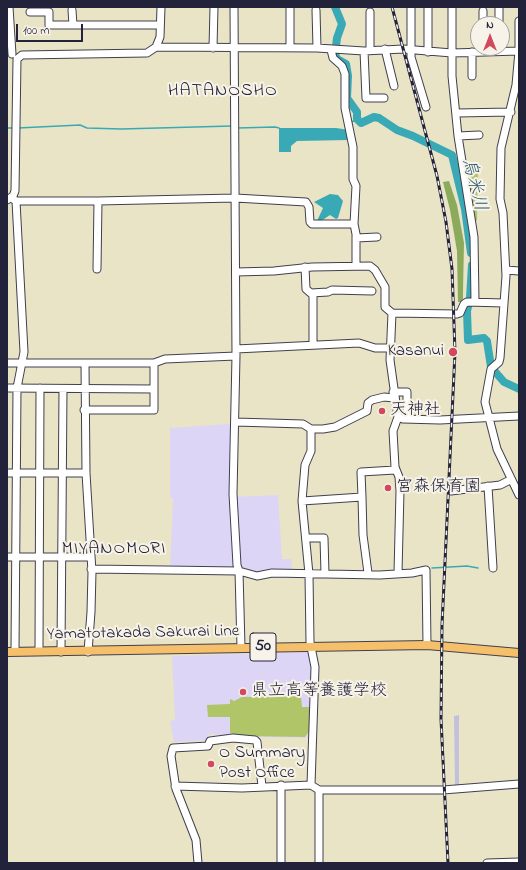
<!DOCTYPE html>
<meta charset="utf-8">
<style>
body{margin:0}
#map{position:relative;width:526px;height:870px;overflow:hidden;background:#eae4c6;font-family:"Indie Flower",sans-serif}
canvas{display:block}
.frame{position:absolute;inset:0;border:8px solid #22223b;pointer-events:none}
.north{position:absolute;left:470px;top:16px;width:40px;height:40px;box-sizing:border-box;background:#f7f3e8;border:1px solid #a29fa3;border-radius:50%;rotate:0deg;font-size:11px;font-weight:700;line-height:16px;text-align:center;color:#22223b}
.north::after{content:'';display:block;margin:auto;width:14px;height:18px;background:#d1495b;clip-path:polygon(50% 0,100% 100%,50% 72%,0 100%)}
.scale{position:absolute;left:16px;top:24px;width:67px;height:18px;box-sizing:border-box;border:2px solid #22223b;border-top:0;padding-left:5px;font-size:12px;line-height:14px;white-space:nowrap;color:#22223b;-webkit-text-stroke:3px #f7f3e8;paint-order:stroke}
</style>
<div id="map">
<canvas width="526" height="870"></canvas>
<div class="frame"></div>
<div class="north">N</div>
<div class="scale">100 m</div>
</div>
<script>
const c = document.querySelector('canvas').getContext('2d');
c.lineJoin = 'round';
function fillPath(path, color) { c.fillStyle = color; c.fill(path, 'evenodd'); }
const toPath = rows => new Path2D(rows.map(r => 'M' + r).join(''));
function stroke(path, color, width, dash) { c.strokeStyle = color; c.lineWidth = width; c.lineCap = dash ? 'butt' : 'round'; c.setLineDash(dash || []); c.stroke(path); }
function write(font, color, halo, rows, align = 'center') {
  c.font = font + ' "Indie Flower","Klee One",sans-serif'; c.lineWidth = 4; c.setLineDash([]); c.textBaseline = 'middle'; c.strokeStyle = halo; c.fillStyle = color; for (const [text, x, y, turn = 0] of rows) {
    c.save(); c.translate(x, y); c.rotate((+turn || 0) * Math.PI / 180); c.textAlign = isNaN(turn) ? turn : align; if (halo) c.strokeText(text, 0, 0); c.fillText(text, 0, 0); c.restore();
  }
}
fillPath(toPath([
 [231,424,229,497,278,495,282,559,291,559,292,571,268,570,256,572,245,568,233,567,170,568,173,499,170,497,170,428],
 [310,652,312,666,312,738,254,737,209,734,208,740,174,742,170,721,175,720,172,656]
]), '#ddd5f6');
fillPath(toPath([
 [459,715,459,786,455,785,454,716]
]), '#c2c1dc');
fillPath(toPath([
 [464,171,478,171,477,221,475,220],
 [301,696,302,707,309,707,310,730,305,737,241,736,230,733,230,717,208,717,207,705,230,704,230,699,234,701,242,697]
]), '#b0c468');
fillPath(toPath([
 [449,181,457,205,464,243,463,292,463,299,460,302,458,302,457,251,450,210,443,182]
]), '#8caa5c');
fillPath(toPath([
 [279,128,336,128,349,130,349,140,297,141,291,146,291,152,279,152],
 [330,194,338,195,343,201,338,218,336,219,330,215,321,221,317,221,323,208,314,202]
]), '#39aab5');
stroke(toPath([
 [350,123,357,119],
 [7,128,14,128],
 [18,128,80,125,87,128,121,129,232,126],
 [237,128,275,127,279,128],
 [432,568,467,566,478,568]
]), '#39aab5', 1.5);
stroke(toPath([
 [335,7,342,24,337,38,335,54,337,59,346,64,348,76,347,98,357,112,357,119,361,123,374,117,379,118,397,130,413,136,452,155,465,209,471,253],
 [472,265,470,298,467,311,468,340,484,338,487,341,491,367,504,382,519,389]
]), '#39aab5', 8);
const minor = toPath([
 [9,7,12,54],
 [234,7,236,356,233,494,237,565,239,571,241,647],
 [411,7,411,57,426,107],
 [452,7,452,76,458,136,474,237,475,302],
 [499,7,499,24],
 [72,10,73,25],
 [316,10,317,48],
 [483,11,483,24],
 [30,12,49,12,49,25,160,25],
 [519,21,519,51,516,85,501,148,500,199,503,213,506,276,500,358,499,362,491,369,485,402,497,449,519,495],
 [156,47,160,37,161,7],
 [213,48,214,7],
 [290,48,290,7],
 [370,49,370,12],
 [385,49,394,86],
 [331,50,333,58,342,66,345,74,345,108,353,147,353,179,356,186,354,224],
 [364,51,366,98,384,98],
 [428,52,428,7],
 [472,76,472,52],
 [457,113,511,112],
 [458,136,479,135],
 [13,199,16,201,98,201,235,198,306,202,309,207,310,222,312,224,354,224,356,234,356,266],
 [7,200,13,196,15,191,17,59,22,55,147,53,156,47,317,48,364,51,403,49,452,53,519,51],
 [356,238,377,237],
 [305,267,306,289,313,295,313,345],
 [97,269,98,201],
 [506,270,519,271],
 [236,272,274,271,312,267,370,266,375,270,385,287,385,307,392,313,457,314,460,313,464,304,467,302,504,303],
 [311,293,328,292,332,290,372,291],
 [392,313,390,360,398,417,393,431,395,467,399,477,400,491,398,573],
 [236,349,359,343,375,348,390,348],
 [7,363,154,363,165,359,236,356],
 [85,363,86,473,92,572,91,612,88,652],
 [7,388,154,389],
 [393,392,407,392,407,419],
 [84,410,154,410,154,363],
 [398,417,403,419,440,420,519,416],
 [236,422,303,424,311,429,323,429,335,427,367,411,368,403,372,400,384,397,394,398],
 [311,429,311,451,305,465,302,501,309,574,310,642,315,667,311,785],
 [7,473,86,473],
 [488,486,493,568],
 [451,491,500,485,510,480],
 [362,497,361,472,395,470],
 [302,501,362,497,363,535,368,573],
 [306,538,324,538,325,574],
 [7,557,90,557],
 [91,569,239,571,257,576,272,573,380,575,412,573,426,570,427,645],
 [15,651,17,388,24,352,16,201],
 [39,651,40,388],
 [61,652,63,389],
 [281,785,281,863],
 [175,786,242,788,311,785,319,790,443,790,519,784],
 [319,790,319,863],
 [198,863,196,840,176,789,171,756,173,748,208,746,210,741,233,738,255,740,257,742,262,786],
 [487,863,519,862]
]);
const major = toPath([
 [7,652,427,645,519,653]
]);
stroke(minor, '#403f50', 9);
stroke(major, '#403f50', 10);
stroke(minor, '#fff', 7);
stroke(major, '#f6c06b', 8);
const rail = toPath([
 [392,7,437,176,446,222,452,269,455,352,442,625,441,719,448,863]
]);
stroke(rail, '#22223b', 3);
stroke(rail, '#f7f3e8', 1.5, [4.5]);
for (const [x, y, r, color] of [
 [453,352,5,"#d1495b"],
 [382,411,4,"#d1495b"],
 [388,488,4,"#d1495b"],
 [243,692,4,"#d1495b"],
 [211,764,4,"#d1495b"]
]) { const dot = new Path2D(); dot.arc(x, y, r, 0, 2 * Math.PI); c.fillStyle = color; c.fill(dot); stroke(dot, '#f7f3e8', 1.5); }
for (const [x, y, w] of [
 [263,647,26]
]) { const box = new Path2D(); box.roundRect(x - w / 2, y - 14, w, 28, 3); c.fillStyle = '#f7f3e8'; c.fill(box); stroke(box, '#22223b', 1); }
write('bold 16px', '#22223b', null, [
 ["50",263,647]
]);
write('17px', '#22223b', '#f7f3e8', [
 ["Kasanui",444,352,"right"],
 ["天神社",390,411],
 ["宮森保育園",396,488],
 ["県立高等養護学校",251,692],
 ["O Summary",219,754],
 ["Post Office",219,774]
], 'left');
write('17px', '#22223b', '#f7f3e8', [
 ["Yamatotakada Sakurai Line",143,634,-1]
]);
c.letterSpacing = '1px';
write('18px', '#22223b', '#f7f3e8', [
 ["HATANOSHO",223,92],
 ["MIYANOMORI",114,550]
]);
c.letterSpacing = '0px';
write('italic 18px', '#2b586c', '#f7f3e8', [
 ["烏米川",473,185,76]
]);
</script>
